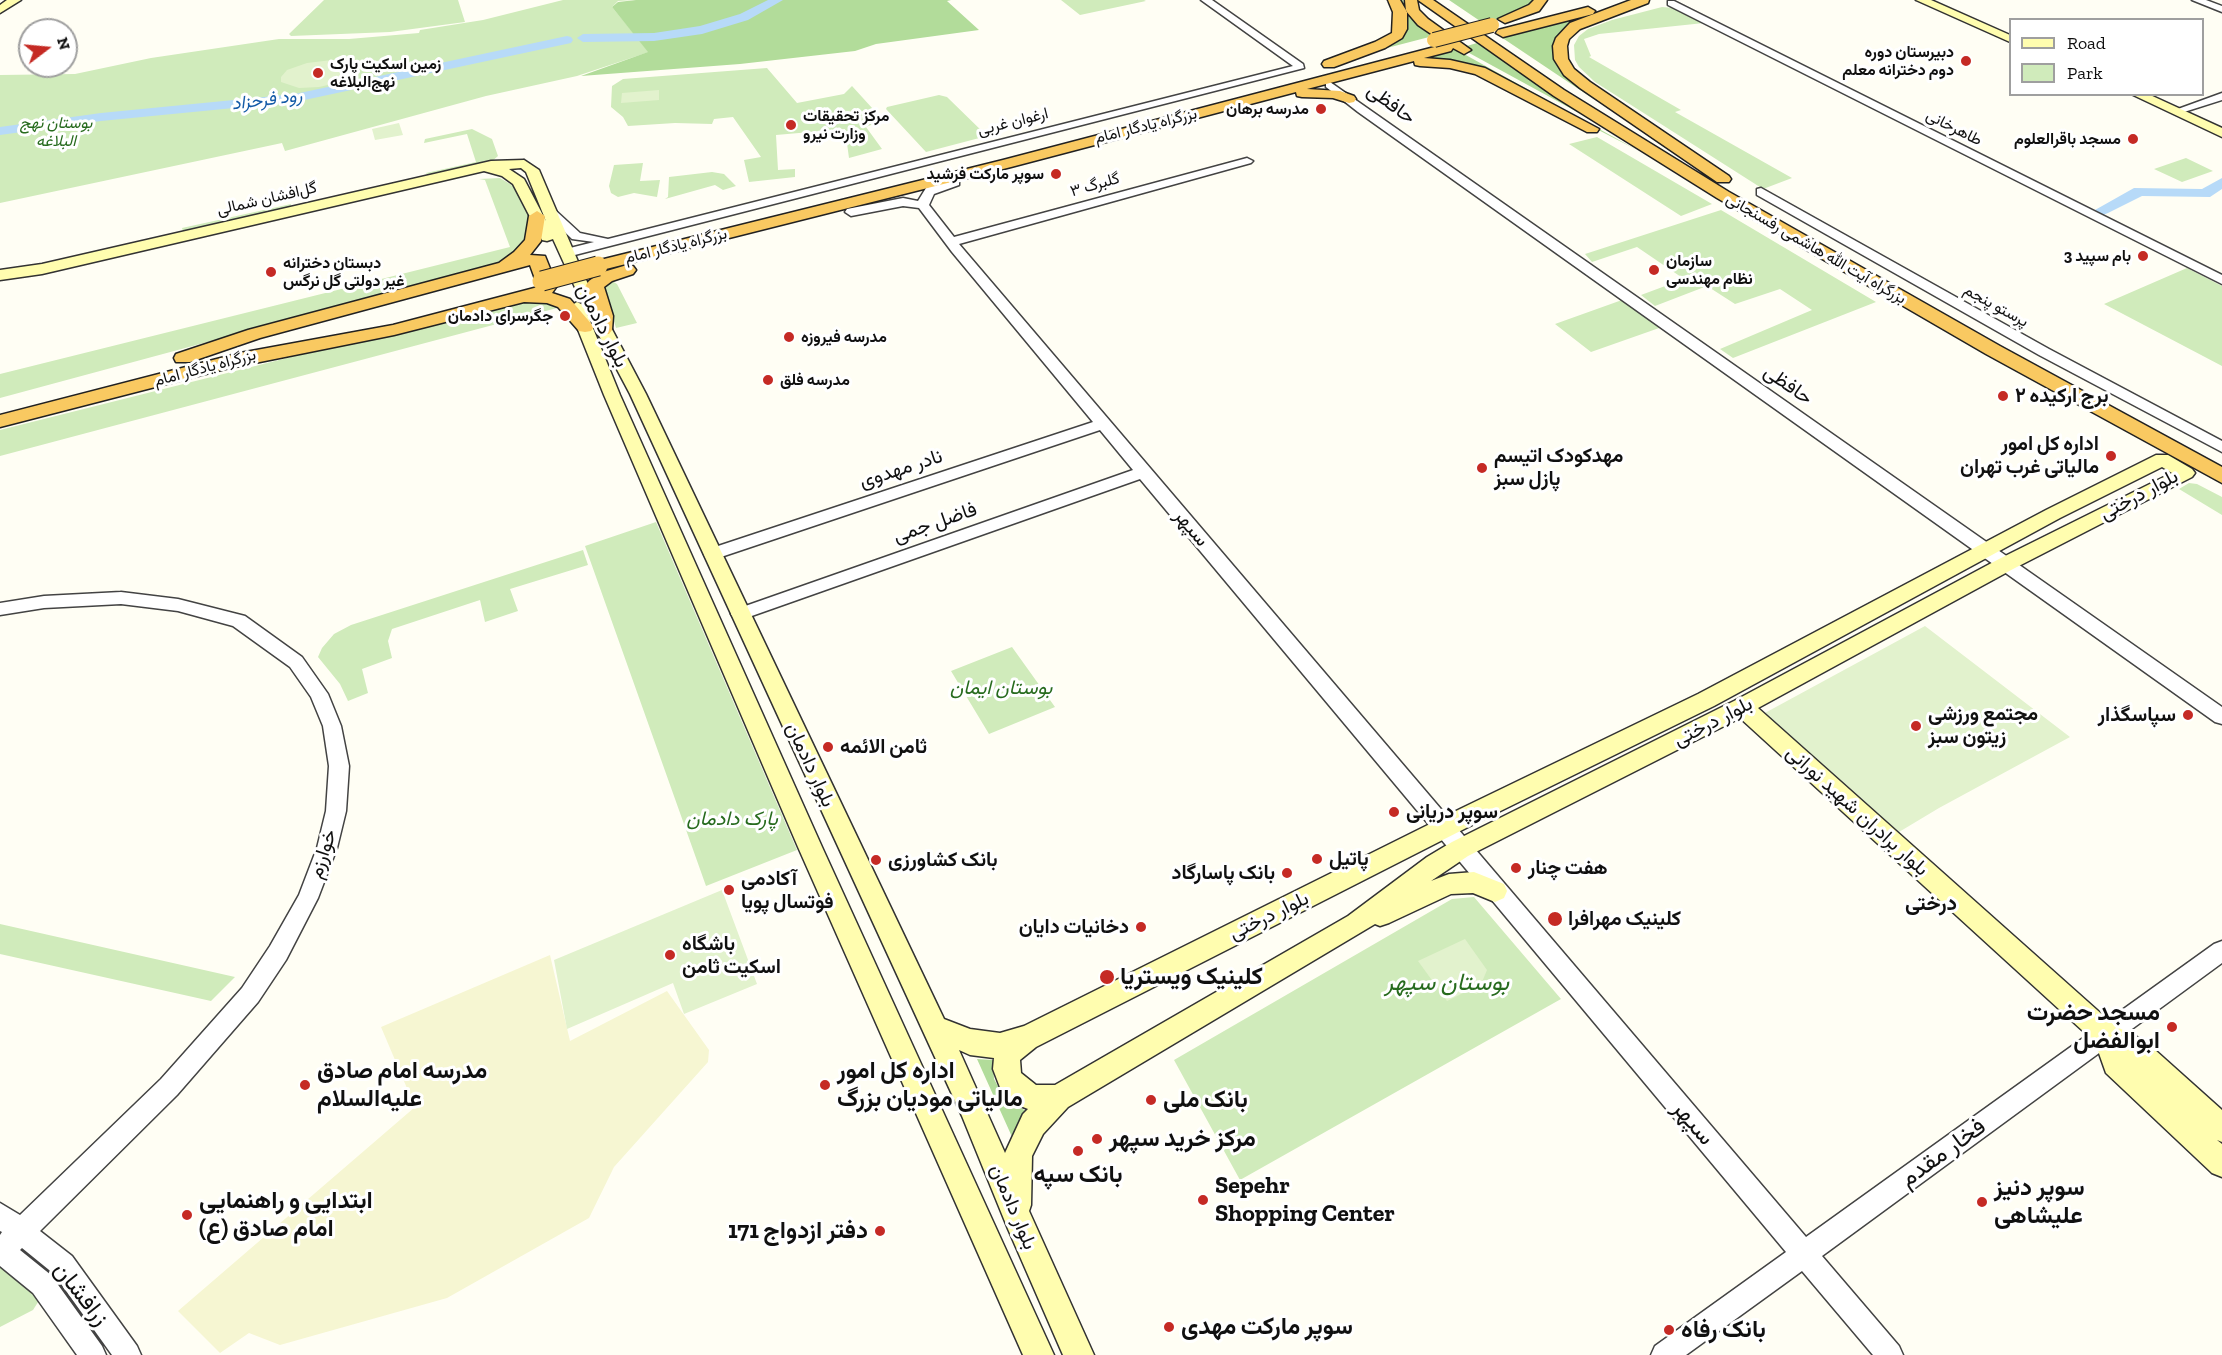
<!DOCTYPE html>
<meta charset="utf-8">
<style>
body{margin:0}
#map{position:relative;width:2222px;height:1355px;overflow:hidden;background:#fffef4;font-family:"Zilla Slab",serif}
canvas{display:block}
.legend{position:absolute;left:2009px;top:18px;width:195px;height:78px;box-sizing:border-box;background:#fff;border:2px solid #9f9f9f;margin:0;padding:8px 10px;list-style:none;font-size:18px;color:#101010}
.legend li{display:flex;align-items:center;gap:12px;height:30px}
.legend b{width:30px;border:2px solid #9f9f9f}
.north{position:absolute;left:18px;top:18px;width:60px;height:60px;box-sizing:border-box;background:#fff;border:2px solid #9f9f9f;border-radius:50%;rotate:74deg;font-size:16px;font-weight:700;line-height:24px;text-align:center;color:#101010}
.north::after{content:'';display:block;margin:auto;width:21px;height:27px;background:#c52a24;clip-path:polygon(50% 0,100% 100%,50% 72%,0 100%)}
</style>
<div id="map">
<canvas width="2222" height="1355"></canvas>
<ul class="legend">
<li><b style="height:8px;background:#fffdaf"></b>Road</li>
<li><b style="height:16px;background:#d0ebbb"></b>Park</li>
</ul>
<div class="north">N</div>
</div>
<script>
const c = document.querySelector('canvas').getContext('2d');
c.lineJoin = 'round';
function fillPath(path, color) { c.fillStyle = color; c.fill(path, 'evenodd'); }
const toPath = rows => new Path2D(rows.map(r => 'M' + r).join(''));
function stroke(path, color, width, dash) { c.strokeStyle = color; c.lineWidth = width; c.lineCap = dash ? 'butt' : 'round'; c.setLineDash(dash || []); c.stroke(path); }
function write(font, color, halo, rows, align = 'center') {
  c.font = font + ' "Zilla Slab",Vazirmatn,serif'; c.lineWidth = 6; c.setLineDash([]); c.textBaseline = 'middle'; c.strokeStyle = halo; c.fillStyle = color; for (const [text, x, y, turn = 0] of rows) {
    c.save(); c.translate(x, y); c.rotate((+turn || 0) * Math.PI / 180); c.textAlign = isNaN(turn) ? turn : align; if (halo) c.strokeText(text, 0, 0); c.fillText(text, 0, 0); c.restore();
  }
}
fillPath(toPath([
 [550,955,570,1041,667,991,709,1050,708,1062,614,1167,589,1218,447,1298,280,1345,249,1333,220,1353,178,1311,415,1107,381,1027]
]), '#f6f6d2');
fillPath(toPath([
 [324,0,458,0,465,22,390,32,291,36,289,34],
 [563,0,633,0,618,1,612,7,649,52,577,76,486,96,285,151,282,143,0,203,0,75,75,74,151,58,279,39,349,39,419,33,420,30,483,20],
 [1061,0,1144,0,1146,1,1080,15],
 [1662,7,1674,8,1704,23,1599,34,1584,39,1591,56,1589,57,1681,110,1675,112,1792,178,1763,189,1595,82,1579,67,1575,60,1574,45,1579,36,1588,29,1612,20],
 [767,68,797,103,844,94,852,86,883,120,866,127,882,149,849,158,845,129,776,135,778,170,795,169,795,177,749,182,744,160,761,157,733,117,714,119,712,124,675,123,628,126,623,117,611,107,612,86,623,79],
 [939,95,947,97,987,136,926,152,886,109,887,107],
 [472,129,492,139,498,156,490,163,430,178,426,173,476,162,467,134,424,143,425,139],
 [1597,137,1712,204,1681,216,1569,144],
 [2186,158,2213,171,2182,182,2154,169],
 [643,163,640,181,660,180,657,197,634,193,618,197,611,193,609,186,614,165],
 [712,172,724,174,736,186,723,190,715,185,665,199,668,197,669,177],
 [500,178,515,187,531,221,528,242,500,263,0,398,0,374,510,247,485,180,479,179],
 [291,204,290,210,184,234,182,228],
 [1721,210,1876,302,1733,358,1720,349,1812,310,1780,289,1735,304,1707,286,1655,306,1641,295,1684,279,1637,247,1592,262,1585,254],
 [2187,268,2222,286,2222,366,2104,304],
 [612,281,617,284,637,323,616,328,602,282],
 [548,300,560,304,557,308,0,456,0,430,319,350,406,333,521,302],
 [1622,300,1662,327,1591,352,1555,324],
 [2189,483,2197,484,2222,497,2222,515,2179,489],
 [656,522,797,850,706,886,585,546],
 [583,550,588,565,510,589,518,611,485,622,480,600,392,629,388,641,392,658,362,669,368,693,348,701,340,684,318,657,322,648,334,634,351,625],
 [1012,647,1055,707,989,734,951,671],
 [1474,897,1561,999,1240,1180,1174,1060,1452,899],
 [0,924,235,977,211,1001,0,954],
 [0,1264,40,1299,33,1310,0,1327]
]), '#d0ebbb');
fillPath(toPath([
 [636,0,951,0,947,1,979,30,876,44,855,51,740,64,581,76,648,52,612,7,618,2],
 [1396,0,1403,0,1409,17,1433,36,1337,61,1391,42],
 [1449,0,1537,0,1536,3,1509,16,1483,23],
 [1630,4,1577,23,1559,59,1685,154,1589,96,1501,37],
 [1477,43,1623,137,1460,48],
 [1455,49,1637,150,1500,79,1420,61,1395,64],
 [977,1059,993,1060,994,1079,1000,1090,1008,1100,1026,1111,1013,1139]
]), '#b2dc9a');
fillPath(toPath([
 [332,60,357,62,353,65,357,68,345,81,319,87,299,88,281,82,281,77,287,70,307,63],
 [659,90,659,100,621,103,622,93],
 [399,123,403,135,375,140,372,129],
 [1925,626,2070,737,1939,808,1899,832,1763,714],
 [722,890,757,984,684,1014,673,983,567,1029,554,960],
 [1465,939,1487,970,1477,994,1467,991,1447,1001,1418,961]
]), '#e2f2cd');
fillPath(toPath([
 [768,0,783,0,748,20,702,34,654,41,583,42,577,38,583,34,654,33,700,26,740,14,768,0],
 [567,36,571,37,573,40,571,43,295,102,101,121,0,135,0,127,101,113,295,94,567,36],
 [2222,178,2222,189,2210,197,2142,196,2108,213,2103,215,2095,210,2134,188,2202,189,2222,178]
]), '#b7daf8');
const tertiary = toPath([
 [1201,0,1212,0,1303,64,1304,68,567,257,562,256,561,253,562,250,594,242,572,239,545,213,547,210,555,210,580,233,608,239,1293,66,1201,0],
 [2192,0,2206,0,2222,6,2222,12,2192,0],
 [1668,1,1674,1,2222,275,2222,284,1668,5,1668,1],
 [1330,82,2222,707,2222,724,2215,722,1358,112,1326,87,1326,83,1330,82],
 [2222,93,2222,100,2184,112,2178,109,2222,93],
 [1247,158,1253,161,1251,163,959,244,1806,1237,2214,944,2222,941,2222,963,1822,1256,1899,1346,1903,1355,1873,1355,1802,1271,1686,1355,1651,1355,1655,1346,1786,1252,1140,479,746,618,740,620,734,618,731,614,734,610,1133,470,1100,430,718,558,706,558,704,554,706,550,1093,422,952,252,919,208,903,206,851,216,845,212,847,209,903,198,918,201,926,188,951,179,959,179,959,185,934,194,929,205,954,237,1247,158],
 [1761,188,2049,349,2222,441,2222,452,2039,355,1757,195,1757,189,1761,188],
 [121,592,178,599,245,616,302,657,328,694,341,726,349,766,346,811,337,848,318,898,286,960,258,1002,177,1095,40,1231,72,1256,137,1346,141,1355,112,1355,54,1274,22,1248,20,1250,51,1275,102,1346,106,1355,77,1355,33,1293,0,1266,0,1235,2,1232,0,1231,0,1203,20,1215,161,1079,242,988,270,946,299,895,317,848,326,811,329,766,323,726,311,697,290,667,233,626,178,611,121,604,44,608,0,615,0,603,44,596,121,592]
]);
const secondary = toPath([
 [7,0,21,0,0,13,0,5,7,0],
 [1916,0,1931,0,2010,35,2010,42,1916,0],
 [2131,94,2148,94,2222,128,2222,137,2131,94],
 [524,160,539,170,585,278,646,394,944,1019,970,1029,1000,1033,1024,1026,1460,809,1698,694,2046,510,2156,455,2168,455,2192,469,2195,473,2192,477,2013,569,1758,708,2115,1026,2145,1041,2222,1110,2222,1142,2217,1140,2222,1144,2222,1177,2212,1173,2106,1073,2095,1042,1740,718,1468,856,1431,881,1449,874,1474,872,1504,884,1507,891,1504,898,1495,902,1473,893,1451,894,1389,923,1380,926,1375,924,1068,1107,1043,1134,1032,1156,1031,1205,1029,1211,1094,1355,1063,1355,1008,1229,962,1116,630,394,586,311,620,395,822,847,1054,1355,1023,1355,798,847,604,395,569,307,577,302,583,305,553,239,547,241,542,240,513,184,502,176,484,171,42,274,0,280,0,270,42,264,491,161,524,160],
 [521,168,526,172,546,221,524,179,509,169,521,168],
 [2162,467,2172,473,1999,559,1734,701,1452,842,1427,857,1348,916,1055,1085,1036,1085,1021,1073,1020,1060,1036,1047,1476,823,1714,706,2060,518,2162,467],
 [959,1050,970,1055,994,1058,993,1069,1001,1090,1018,1105,1028,1109,1023,1114,1005,1153,959,1050]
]);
const trunk = toPath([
 [1388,0,1400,0,1407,12,1407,29,1402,38,1385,48,1334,67,1324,67,1322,64,1324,61,1375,42,1392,33,1393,12,1388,0],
 [1405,0,1417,0,1419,10,1428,19,1471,50,1464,54,1453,48,1451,51,1424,58,1450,60,1485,68,1599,129,1597,132,1587,132,1475,74,1450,68,1420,66,1415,65,1414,61,1307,89,1340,91,1354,96,1356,99,1354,102,1349,103,1333,98,1302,97,1297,96,1296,92,1011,167,598,271,592,270,589,266,592,262,1003,160,1446,44,1418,25,1406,11,1405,0],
 [1418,0,1433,0,1564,90,1729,192,2000,346,2222,467,2222,483,1986,354,1717,198,1554,96,1418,0],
 [1534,0,1547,0,1539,11,1505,23,1498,19,1529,5,1534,0],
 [1631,0,1649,0,1648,3,1580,29,1569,39,1567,46,1568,59,1574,69,1590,82,1729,176,1731,179,1729,182,1717,182,1580,88,1564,75,1554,59,1553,46,1556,38,1570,23,1631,0],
 [1588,7,1595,11,1593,14,1503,37,1496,33,1498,30,1588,7],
 [537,211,545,216,541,241,530,255,545,256,557,286,552,293,570,299,594,327,595,316,586,285,589,281,600,273,627,265,633,266,636,270,633,274,612,281,604,287,613,316,612,330,609,334,597,334,594,327,591,331,585,332,579,331,558,307,547,303,524,302,394,335,225,369,0,427,0,415,240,353,393,325,538,287,530,265,260,338,190,362,176,362,174,358,176,354,248,330,499,263,514,252,525,240,529,216,537,211]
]);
stroke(tertiary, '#434343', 3);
stroke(secondary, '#323232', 3);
stroke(trunk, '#212121', 3);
fillPath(tertiary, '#fff');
fillPath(secondary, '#fffdaf');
fillPath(trunk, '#f9c961');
const trunkBridgeFar1 = toPath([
 [1434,40,1492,25]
]);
const trunkBridge = toPath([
 [542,281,598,266]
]);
stroke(trunkBridgeFar1, '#212121', 16, []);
stroke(trunkBridge, '#212121', 21, []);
stroke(trunkBridgeFar1, '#f9c961', 14);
stroke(trunkBridge, '#f9c961', 19);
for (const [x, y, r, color] of [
 [1966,61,6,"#c52a24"],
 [318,73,6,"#c52a24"],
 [1321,109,6,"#c52a24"],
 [791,125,6,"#c52a24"],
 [2133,139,6,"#c52a24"],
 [1056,174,6,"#c52a24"],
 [2143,256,6,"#c52a24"],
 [1654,270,6,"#c52a24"],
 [271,272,6,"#c52a24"],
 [565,316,6,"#c52a24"],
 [789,337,6,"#c52a24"],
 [768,380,6,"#c52a24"],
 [2003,396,6,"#c52a24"],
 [2111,456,6,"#c52a24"],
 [1482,468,6,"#c52a24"],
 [2188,715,6,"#c52a24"],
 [1916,726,6,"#c52a24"],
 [828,747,6,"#c52a24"],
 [1394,812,6,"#c52a24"],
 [1317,859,6,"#c52a24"],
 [876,860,6,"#c52a24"],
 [1516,868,6,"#c52a24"],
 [1287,873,6,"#c52a24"],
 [729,890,6,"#c52a24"],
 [1555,919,8,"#c52a24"],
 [1141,927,6,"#c52a24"],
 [670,955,6,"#c52a24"],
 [1107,977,8,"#c52a24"],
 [2172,1027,6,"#c52a24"],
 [305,1085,6,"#c52a24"],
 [825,1085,6,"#c52a24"],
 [1151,1100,6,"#c52a24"],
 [1097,1139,6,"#c52a24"],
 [1078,1151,6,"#c52a24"],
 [1203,1200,6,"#c52a24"],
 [1982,1202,6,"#c52a24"],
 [187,1215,6,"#c52a24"],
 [880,1231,6,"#c52a24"],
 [1169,1327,6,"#c52a24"],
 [1669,1330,6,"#c52a24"]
]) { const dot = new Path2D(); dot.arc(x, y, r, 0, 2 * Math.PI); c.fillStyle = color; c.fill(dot); stroke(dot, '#fff', 2); }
write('bold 16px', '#101010', '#fff', [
 ["دبیرستان دوره",1954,52],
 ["دوم دخترانه معلم",1954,70],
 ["زمین اسکیت پارک",330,64,"left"],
 ["نهج‌البلاغه",330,82,"left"],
 ["مدرسه برهان",1309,109],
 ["مرکز تحقیقات",803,116,"left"],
 ["وزارت نیرو",803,134,"left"],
 ["مسجد باقرالعلوم",2121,139],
 ["سوپر مارکت فرشید",1044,174],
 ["بام سپید 3",2131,256],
 ["سازمان",1666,261,"left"],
 ["نظام مهندسی",1666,279,"left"],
 ["دبستان دخترانه",283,263,"left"],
 ["غیر دولتی گل نرگس",283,281,"left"],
 ["جگرسرای دادمان",553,316],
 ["مدرسه فیروزه",801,337,"left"],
 ["مدرسه فلق",780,380,"left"]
], 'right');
write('16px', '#101010', '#fff', [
 ["ارغوان غربی",1013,122,-14],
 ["بزرگراه یادگار امام",1146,126,-14],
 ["طاهرخانی",1954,128,27],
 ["گلبرگ ۳",1095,185,-16],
 ["گل‌افشان شمالی",267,199,-13],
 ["بزرگراه یادگار امام",676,246,-14],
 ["بزرگراه آیت الله هاشمی رفسنجانی",1816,249,30],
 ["پرستو پنجم",1996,306,29],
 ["بزرگراه یادگار امام",205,368,-15]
]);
write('italic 16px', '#276b1e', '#fff', [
 ["بوستان نهج",56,123],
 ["البلاغه",56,141]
]);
write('italic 18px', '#155ba7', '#fff', [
 ["رود فرحزاد",267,100,-7]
]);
write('20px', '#101010', '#fff', [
 ["حافظی",1391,104,36],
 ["بلوار دادمان",602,326,63],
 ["حافظی",1788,385,35],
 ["نادر مهدوی",901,469,-18],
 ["بلوار درختی",2139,495,-28],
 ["فاضل جمی",935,523,-19],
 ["سپهر",1191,528,50],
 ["بلوار درختی",1713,722,-27],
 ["بلوار دادمان",810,765,65],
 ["بلوار برادران شهید نورانی",1857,811,42],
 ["خوارزم",323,854,-72],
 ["بلوار درختی",1269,916,-26],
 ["بلوار دادمان",1013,1207,67]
]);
write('bold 20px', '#101010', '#fff', [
 ["برج ارکیده ۲",2015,396],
 ["اداره کل امور",2099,444,"right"],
 ["مالیاتی غرب تهران",2099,467,"right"],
 ["مهدکودک اتیسم",1494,456],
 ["پازل سبز",1494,479],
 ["مجتمع ورزشی",1928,714],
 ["زیتون سبز",1928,737],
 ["سپاسگذار",2176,715,"right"],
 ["ثامن الائمه",840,747],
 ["سوپر دریانی",1406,812],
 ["پاتیل",1329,859],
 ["بانک کشاورزی",888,860],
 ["هفت چنار",1528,868],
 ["بانک پاسارگاد",1275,873,"right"],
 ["آکادمی",741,879],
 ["فوتسال پویا",741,902],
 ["کلینیک مهرافرا",1568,919],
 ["دخانیات دایان",1129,927,"right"],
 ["باشگاه",682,944],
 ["اسکیت ثامن",682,967]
], 'left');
write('italic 20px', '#276b1e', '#fff', [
 ["بوستان ایمان",1001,688],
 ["پارک دادمان",732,819]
]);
write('bold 21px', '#101010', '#fff', [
 ["درختی",1931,904]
]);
write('bold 24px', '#101010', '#fff', [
 ["کلینیک ویستریا",1120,977],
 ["مسجد حضرت",2160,1013,"right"],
 ["ابوالفضل",2160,1041,"right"],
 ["مدرسه امام صادق",317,1071],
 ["علیه‌السلام",317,1099],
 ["اداره کل امور",837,1071],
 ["مالیاتی مودیان بزرگ",837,1099],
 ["بانک ملی",1163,1100],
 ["مرکز خرید سپهر",1109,1139],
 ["بانک سپه",1078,1175,"center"],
 ["Sepehr",1215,1186],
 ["Shopping Center",1215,1214],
 ["سوپر دنيز",1994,1188],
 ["عليشاهى",1994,1216],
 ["ابتدایی و راهنمایی",199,1201],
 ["امام صادق (ع)",199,1229],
 ["دفتر ازدواج 171",868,1231,"right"],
 ["سوپر مارکت مهدی",1181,1327],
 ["بانک رفاه",1681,1330]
], 'left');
write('italic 24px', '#276b1e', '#fff', [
 ["بوستان سپهر",1447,983]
]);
write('24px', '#101010', '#fff', [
 ["سپهر",1693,1123,49],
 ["فخار مقدم",1943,1153,-36],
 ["زرافشان",81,1294,52]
]);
</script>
